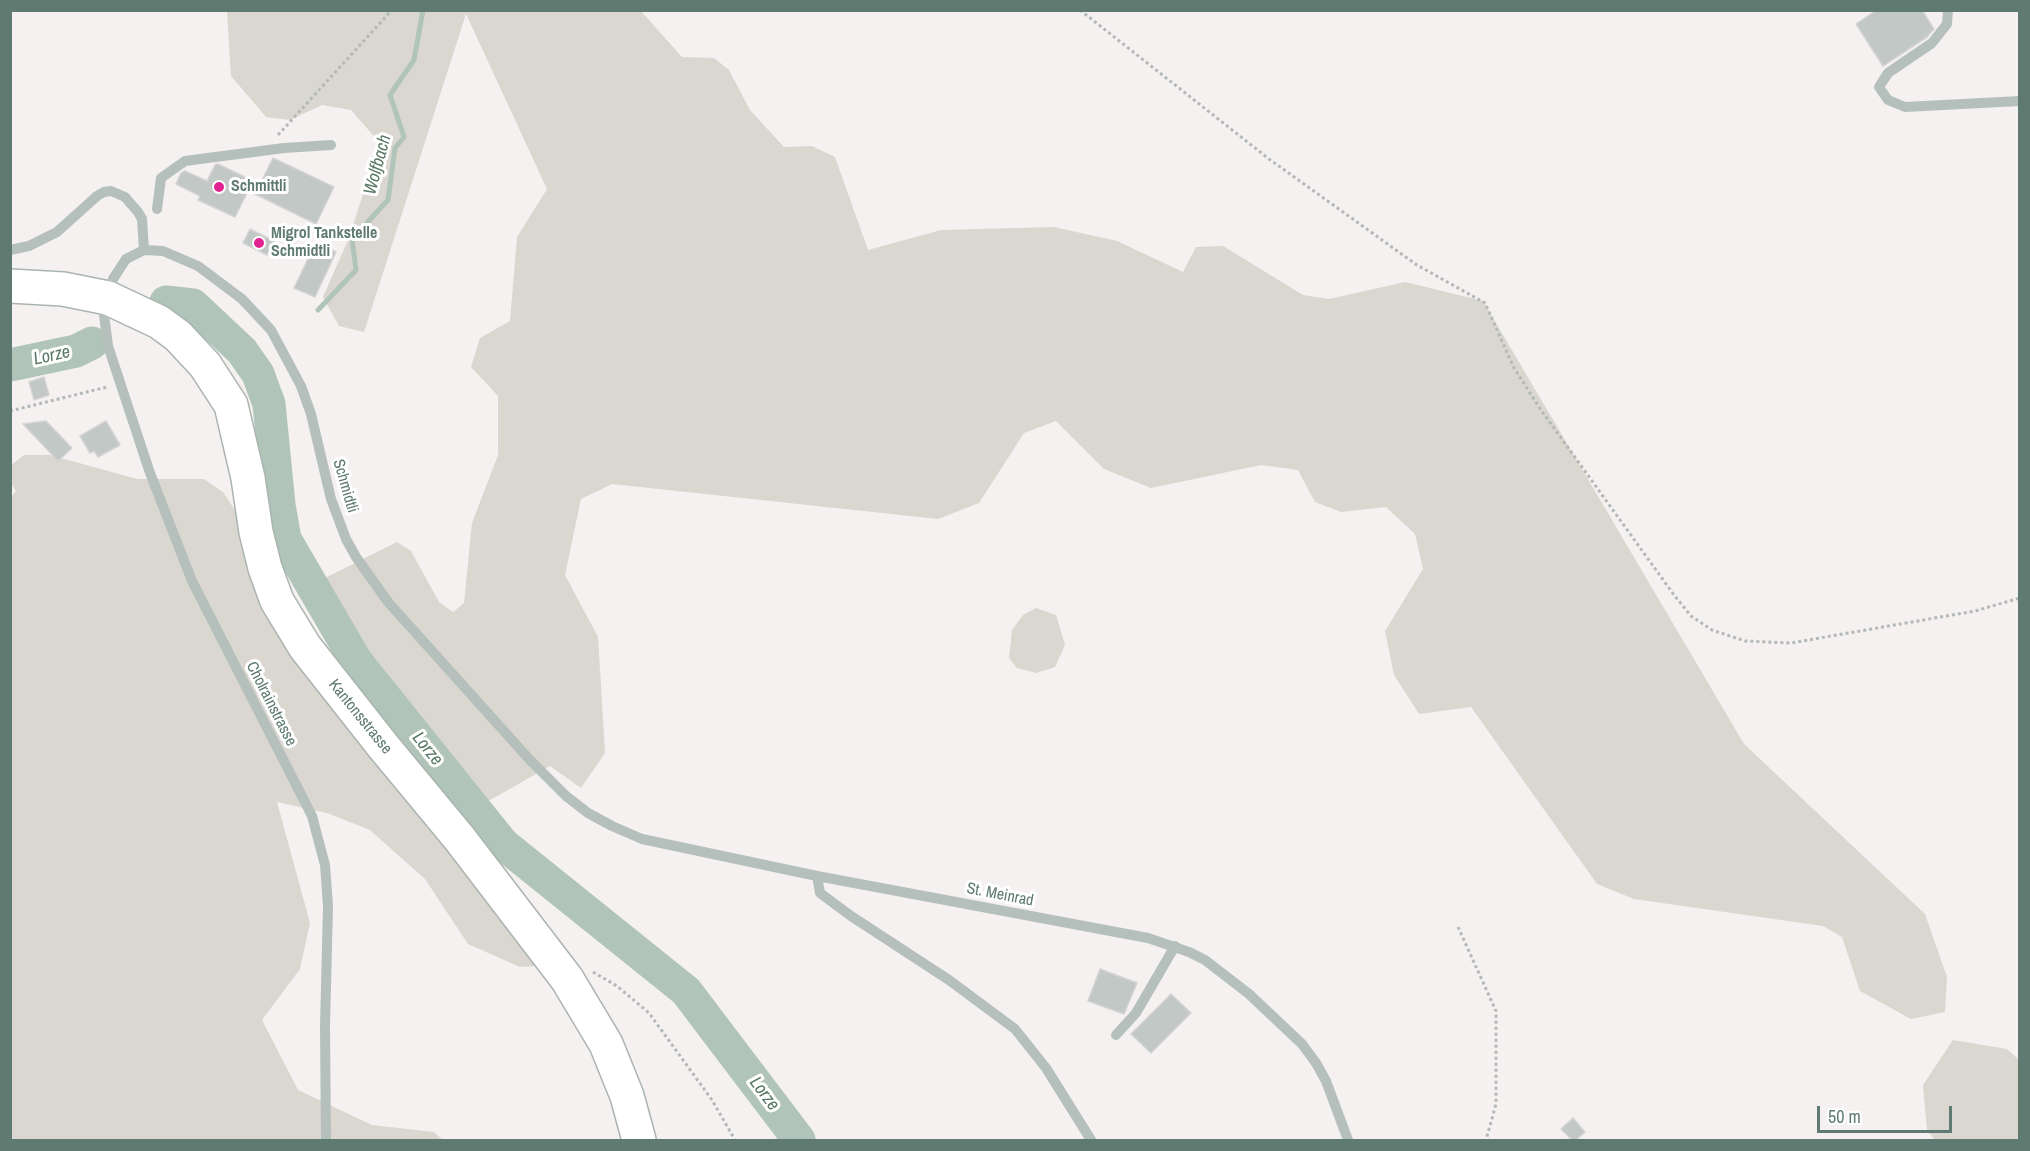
<!DOCTYPE html>
<style>
body{margin:0}
#map{position:relative;width:2030px;height:1151px;overflow:hidden;background:#f4f1f0;font-family:"Archivo Narrow",sans-serif}
canvas{display:block}
.frame{position:absolute;inset:0;border:12px solid #5f7b71;pointer-events:none}
.scale{position:absolute;left:1817px;top:1106px;width:135px;height:27px;box-sizing:border-box;border:3px solid #5f7b71;border-top:0;padding-left:8px;font-size:18px;line-height:21px;white-space:nowrap;color:#5f7b71;-webkit-text-stroke:4px #fff;paint-order:stroke}
</style>
<div id="map">
<canvas width="2030" height="1151"></canvas>
<div class="frame"></div>
<div class="scale">50 m</div>
</div>
<script>
const c = document.querySelector('canvas').getContext('2d');
c.lineJoin = 'round';
function fillPath(path, color) { c.fillStyle = color; c.fill(path, 'evenodd'); }
const toPath = rows => new Path2D(rows.map(r => 'M' + r).join(''));
function stroke(path, color, width, dash) { c.strokeStyle = color; c.lineWidth = width; c.lineCap = dash ? 'butt' : 'round'; c.setLineDash(dash || []); c.stroke(path); }
function write(font, color, halo, rows, align = 'center') {
  c.font = font + ' "Archivo Narrow",sans-serif'; c.lineWidth = 6; c.setLineDash([]); c.textBaseline = 'middle'; c.strokeStyle = halo; c.fillStyle = color; for (const [text, x, y, turn = 0] of rows) {
    c.save(); c.translate(x, y); c.rotate((+turn || 0) * Math.PI / 180); c.textAlign = isNaN(turn) ? turn : align; if (halo) c.strokeText(text, 0, 0); c.fillText(text, 0, 0); c.restore();
  }
}
fillPath(toPath([
 [227,11,641,11,682,57,714,58,729,70,750,110,784,147,812,146,835,157,868,250,941,230,1054,227,1117,241,1183,272,1196,247,1223,246,1303,295,1329,299,1405,282,1483,301,1744,744,1925,914,1947,977,1945,1012,1911,1019,1860,991,1842,937,1823,926,1634,899,1597,884,1471,707,1419,714,1394,675,1385,631,1423,569,1415,534,1386,507,1341,512,1315,502,1298,470,1261,465,1151,488,1104,469,1056,421,1024,433,979,503,938,519,612,484,581,499,565,575,598,637,605,753,581,788,550,766,478,807,313,584,397,542,411,551,439,602,453,612,464,603,472,523,498,455,498,396,471,367,480,338,510,321,517,237,547,189,466,14,364,332,339,326,323,297,348,240,380,143,351,110,322,105,290,120,266,117,231,76],
 [24,455,50,455,137,479,204,479,223,492,535,966,520,967,468,944,425,879,370,830,327,813,277,802,310,923,300,969,262,1020,298,1090,372,1125,434,1132,443,1140,12,1140,10,1121,10,499,16,491,11,483,11,465],
 [1036,608,1056,615,1065,645,1055,667,1036,673,1017,668,1009,658,1012,630,1023,615],
 [1953,1040,2007,1049,2019,1060,2019,1140,1935,1140,1927,1131,1923,1085]
]), '#d9d7cf');
stroke(toPath([
 [318,310,356,270,352,239,388,200,395,148,404,137,390,95,414,60,423,10]
]), '#b1c4b9', 5);
stroke(toPath([
 [166,302,193,305,242,351,258,374,269,404,279,505,285,539,356,661,503,844,686,991,799,1140],
 [10,365,76,351,92,343]
]), '#b1c4b9', 33);
const building = toPath([
 [1877,10,1922,10,1934,29,1927,37,1883,66,1856,24,1877,10],
 [273,158,334,187,316,224,255,194,273,158],
 [218,164,253,181,235,217,198,200,200,196,176,184,181,173,185,171,207,181,215,165,218,164],
 [250,229,274,241,267,255,243,243,250,229],
 [316,242,336,252,315,297,294,288,316,242],
 [44,377,49,395,34,400,29,382,44,377],
 [46,421,72,448,58,461,23,424,46,421],
 [106,421,120,445,98,457,94,451,90,453,80,436,106,421],
 [1100,969,1137,983,1124,1014,1088,1001,1100,969],
 [1171,994,1191,1013,1151,1053,1131,1034,1171,994],
 [1573,1118,1585,1132,1576,1140,1572,1140,1561,1129,1573,1118]
]);
fillPath(building, '#c1c8c6');
stroke(building, '#d5d3d3', 1.5);
const major = toPath([
 [10,286,63,289,108,298,159,322,178,336,205,365,231,405,248,478,256,532,265,568,277,601,305,647,383,746,460,839,567,979,606,1044,627,1096,639,1140]
]);
stroke(major, '#aab4b0', 36);
stroke(toPath([
 [1080,10,1269,159,1417,265,1485,303,1514,368,1541,410,1674,595,1691,616,1712,630,1745,641,1791,643,1975,611,2020,598],
 [278,135,392,10],
 [10,411,107,387],
 [1458,927,1496,1011,1496,1104,1486,1140],
 [593,972,617,986,649,1013,712,1100,735,1140]
]), '#b3b9b7', 3, [3, 3]);
stroke(toPath([
 [1948,10,1947,24,1932,43,1888,73,1879,87,1888,100,1905,107,2020,101],
 [157,209,161,178,185,161,284,148,331,145],
 [10,250,29,246,57,232,97,196,104,192,111,191,125,197,138,212,142,219,144,250],
 [817,876,820,893,851,916,949,980,1015,1029,1046,1068,1091,1140],
 [1116,1035,1136,1013,1175,946],
 [326,1140,325,1026,328,906,325,865,312,816,192,581,150,473,108,346,104,315,113,279,126,259,144,250,163,251,198,266,242,299,271,330,301,386,311,414,331,499,346,539,356,557,388,602,529,759,566,796,588,813,612,826,642,839,817,876,1148,938,1189,952,1205,960,1249,994,1302,1044,1316,1063,1326,1081,1348,1140]
]), '#b5bfbb', 10);
stroke(major, '#fff', 33);
for (const [x, y, r, color] of [
 [219,187,6,"#e22291"],
 [259,243,6,"#e22291"]
]) { const dot = new Path2D(); dot.arc(x, y, r, 0, 2 * Math.PI); c.fillStyle = color; c.fill(dot); stroke(dot, '#fff', 2); }
write('bold 16px', '#5f7b71', '#fff', [
 ["Schmittli",231,187],
 ["Migrol Tankstelle",271,234],
 ["Schmidtli",271,252]
], 'left');
write('16px', '#5f7b71', '#fff', [
 ["Schmidtli",345,486,74],
 ["Cholrainstrasse",271,704,63],
 ["Kantonsstrasse",360,717,51],
 ["St. Meinrad",1000,895,11]
]);
write('italic 18px', '#5a7867', '#fff', [
 ["Wolfbach",378,165,-75],
 ["Lorze",52,356,-13],
 ["Lorze",427,749,51],
 ["Lorze",764,1094,53]
]);
</script>
